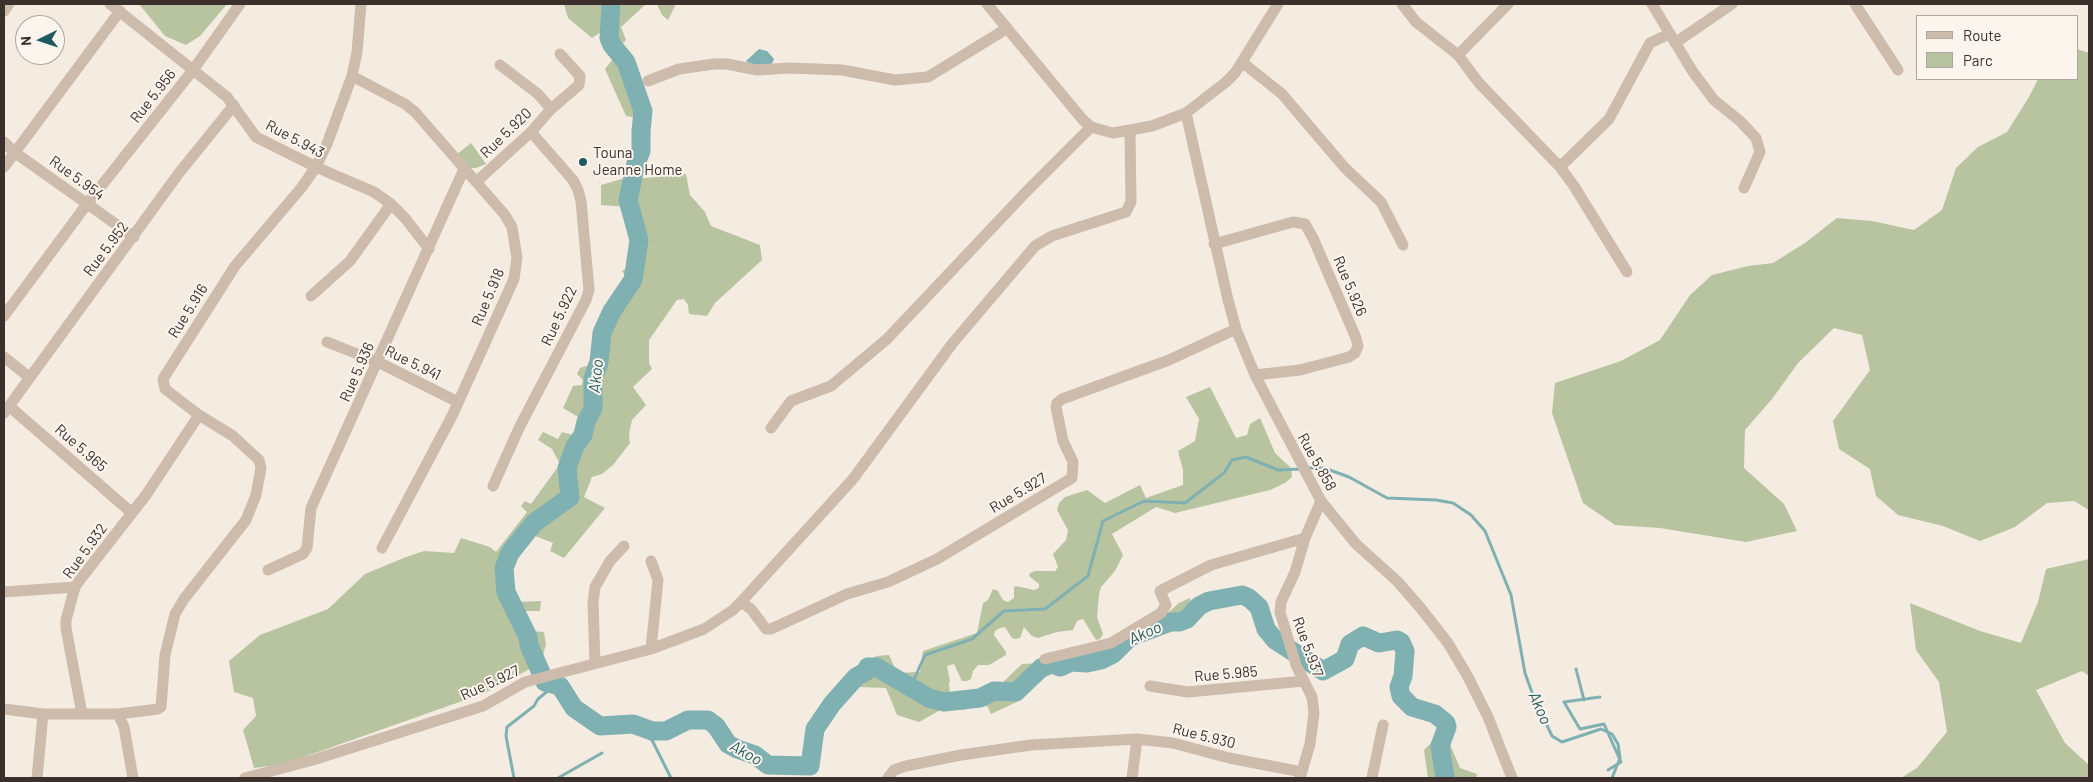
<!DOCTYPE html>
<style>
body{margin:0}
#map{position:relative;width:2093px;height:782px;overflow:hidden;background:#f4ebe1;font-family:Barlow,sans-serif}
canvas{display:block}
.frame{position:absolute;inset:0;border:5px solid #3b302b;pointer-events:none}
.legend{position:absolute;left:1916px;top:15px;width:162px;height:65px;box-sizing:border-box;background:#fbf5ee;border:1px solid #aea6a0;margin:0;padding:6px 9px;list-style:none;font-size:15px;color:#3b302b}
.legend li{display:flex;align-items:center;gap:10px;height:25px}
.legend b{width:25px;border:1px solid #aea6a0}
.north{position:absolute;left:15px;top:15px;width:50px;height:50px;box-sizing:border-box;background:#fbf5ee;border:1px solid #aea6a0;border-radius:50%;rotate:266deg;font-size:14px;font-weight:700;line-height:20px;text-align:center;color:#3b302b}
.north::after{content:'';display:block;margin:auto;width:18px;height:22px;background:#1f5a5e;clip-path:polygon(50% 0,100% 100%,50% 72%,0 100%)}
</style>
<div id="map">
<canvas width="2093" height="782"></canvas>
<div class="frame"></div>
<ul class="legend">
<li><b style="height:6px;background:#cdbbac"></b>Route</li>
<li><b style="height:14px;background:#b8c4a0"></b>Parc</li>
</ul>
<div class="north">N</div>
</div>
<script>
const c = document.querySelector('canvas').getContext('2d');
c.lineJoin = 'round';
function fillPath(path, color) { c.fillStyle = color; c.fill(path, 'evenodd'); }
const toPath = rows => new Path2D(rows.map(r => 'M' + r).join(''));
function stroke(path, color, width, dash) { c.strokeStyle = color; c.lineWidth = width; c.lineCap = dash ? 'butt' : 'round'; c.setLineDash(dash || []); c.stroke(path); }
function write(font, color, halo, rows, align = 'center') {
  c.font = font + ' Barlow,sans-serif'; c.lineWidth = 4; c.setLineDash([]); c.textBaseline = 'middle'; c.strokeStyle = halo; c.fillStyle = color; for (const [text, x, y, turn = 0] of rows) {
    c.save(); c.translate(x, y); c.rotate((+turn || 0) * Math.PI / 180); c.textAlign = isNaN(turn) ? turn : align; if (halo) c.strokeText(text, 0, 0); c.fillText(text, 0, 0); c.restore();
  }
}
fillPath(toPath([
 [139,4,227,4,200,36,186,45,165,36],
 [564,4,646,4,621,27,626,40,619,47,635,73,644,95,645,121,644,127,643,164,637,165,636,179,686,174,690,195,705,212,711,226,760,245,762,260,715,303,707,316,689,314,688,305,684,299,677,300,649,340,649,363,652,369,633,387,646,405,632,420,629,434,630,443,613,465,602,474,592,477,584,497,605,508,564,558,550,551,553,543,530,534,519,557,510,558,508,580,517,602,541,601,540,611,525,611,529,631,544,632,546,644,541,663,485,693,284,764,254,768,243,730,256,716,253,698,234,692,229,661,260,635,328,609,365,574,406,557,424,551,454,553,461,538,490,547,496,552,527,512,521,506,525,501,531,504,560,464,552,449,538,440,543,432,558,439,562,432,573,435,578,417,563,408,573,386,582,385,583,380,577,374,580,368,587,366,594,352,596,340,601,321,616,294,618,294,626,277,622,271,629,267,632,262,634,255,628,252,630,244,636,243,630,212,628,207,601,205,601,185,629,177,638,145,638,118,626,116,605,69,617,54,615,51,601,32,592,38,568,18],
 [657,4,676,4,668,20,662,15],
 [2077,49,2089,53,2089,510,2074,501,2047,503,2015,527,1980,541,1943,526,1898,515,1876,496,1870,469,1839,449,1833,421,1870,370,1862,335,1834,328,1798,363,1772,399,1745,430,1744,468,1784,504,1797,531,1746,542,1660,528,1615,525,1583,503,1552,413,1555,383,1621,361,1660,340,1690,295,1712,275,1748,266,1773,263,1805,243,1837,218,1872,221,1914,230,1942,210,1956,168,1978,147,2007,132,2029,97,2038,79,2077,79],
 [471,143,486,164,476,168,467,168,456,155],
 [1210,387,1236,438,1247,435,1250,424,1260,418,1275,453,1291,468,1292,477,1285,483,1270,490,1175,513,1156,507,1112,534,1123,555,1115,571,1101,587,1099,595,1097,617,1103,634,1100,639,1096,640,1083,619,1077,621,1073,630,1057,632,1038,638,1032,636,1024,627,1020,638,1015,639,1012,638,1005,627,1000,628,995,631,994,635,1006,652,1006,655,989,665,978,665,973,671,971,679,967,681,962,681,954,664,947,666,950,681,949,683,950,696,986,694,998,687,1022,664,1044,663,1076,656,1088,659,1096,657,1120,636,1169,612,1179,603,1190,598,1191,605,1171,624,1102,663,1065,669,1045,677,1021,700,991,714,988,707,982,705,963,710,944,708,919,722,897,715,886,688,858,687,856,666,877,656,889,655,897,673,920,672,923,651,977,633,983,603,988,600,993,589,998,591,1003,600,1008,602,1014,598,1014,587,1016,586,1034,590,1039,588,1039,584,1029,576,1030,573,1035,571,1055,571,1058,567,1053,554,1066,540,1068,530,1057,510,1059,503,1065,497,1087,490,1105,503,1140,485,1146,498,1183,485,1183,470,1178,451,1195,441,1199,419,1186,397],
 [2089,559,2089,676,2082,671,2036,690,2065,743,2089,765,2089,778,1901,778,1917,768,1947,732,1939,682,1916,650,1910,603,1980,631,2021,643,2038,602,2046,569],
 [1444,730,1460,768,1477,774,1476,778,1428,778,1424,750]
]), '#b8c4a0');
fillPath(toPath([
 [759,49,767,51,774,59,770,68,754,68,746,61]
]), '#7fb0b2');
stroke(toPath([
 [1308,468,1324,468,1349,477,1387,498,1436,500,1453,503,1471,515,1485,531,1511,595,1525,673,1534,698,1552,736,1562,742,1601,729,1612,734,1618,744,1620,758,1612,778],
 [1576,669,1584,700],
 [911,686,925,655,972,639,1004,611,1045,609,1088,576,1103,521,1144,501,1185,503,1224,473,1232,460,1246,457,1278,470,1302,469],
 [1600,697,1564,702,1580,729,1604,724,1621,762,1608,770],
 [647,730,671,778],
 [514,778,506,736,507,727,534,706,538,699,550,689,552,685],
 [558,778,602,753]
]), '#7fb0b2', 3);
stroke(toPath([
 [611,4,609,38,612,45,626,62,643,111,641,131,641,151,636,163,628,200,639,240,634,274,633,280,612,311,602,333,599,362,593,379,593,408,586,422,583,435,575,446,567,468,570,497,534,523,510,553,504,568,506,592,528,637,529,645,545,682,560,686,574,708,600,726,633,724,652,731,666,731,688,720,708,720,716,726,728,744,737,749,755,755,768,765,810,766,815,729,832,704,856,677,865,672,868,667,876,667,929,698,944,702,980,698,994,691,1016,692,1041,668,1048,665,1053,664,1060,667,1071,662,1087,663,1101,660,1113,654,1130,637,1170,622,1179,622,1187,619,1199,606,1209,601,1242,595,1249,598,1259,607,1266,629,1275,640,1323,671,1345,659,1350,644,1363,636,1379,643,1397,640,1401,642,1405,651,1403,676,1399,687,1401,696,1412,707,1435,714,1446,723,1447,727,1440,746,1445,778]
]), '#7fb0b2', 19);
stroke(toPath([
 [110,4,227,97,256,137,316,167,374,192,391,204,405,218,429,249],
 [987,4,1083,120,1091,127,1113,133,1152,126,1186,113,1226,82,1235,73,1278,4],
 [1402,4,1416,22,1458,55,1479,83,1560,167,1574,186,1627,272],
 [1652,4,1693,72,1714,100,1740,121,1756,138,1760,152,1744,188],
 [1855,4,1898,70],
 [4,11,9,4],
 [1675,43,1732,4],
 [1458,55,1508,4],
 [1242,62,1282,94,1345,168,1381,202,1403,245],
 [352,76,405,104,415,112,505,215,512,227,517,258,514,279,452,416,382,548],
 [648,81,679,69,714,64,727,64,757,70,789,68,842,70,895,80,928,77,1006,29],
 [551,109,579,85,580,76,560,54],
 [1186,113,1228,300,1236,329,1255,375,1321,501,1356,544,1397,581,1419,606,1448,643,1468,677,1488,717,1512,778],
 [4,142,14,152,134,237],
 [4,167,120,11],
 [1560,167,1609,119,1650,43,1669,34],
 [476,182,531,132,551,109,538,94,500,65],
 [1214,244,1293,222,1305,224,1313,238,1356,338,1358,346,1355,353,1349,357,1300,370,1255,375],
 [311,296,350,261,391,204],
 [4,316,87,204,193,70,240,4],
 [327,342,378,362,458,402],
 [4,357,29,377],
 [9,406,132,513],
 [4,413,179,173,234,105],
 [771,428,791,401,831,386,887,339,1025,193,1091,127],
 [493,486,520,426,586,300,589,290,581,201,578,190,573,180,531,132],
 [268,570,303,554,307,548,311,508,464,169],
 [4,592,75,587],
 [741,602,853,479,952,344,1035,246,1052,236,1126,212,1131,202,1130,131],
 [651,649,658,580,651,561],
 [1045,659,1111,643,1161,613,1166,605,1160,591,1211,565,1305,538],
 [595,663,593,603,595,587,610,561,624,546],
 [1150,686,1188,692,1304,681],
 [4,709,43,714,82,714],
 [118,714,158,709,161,707,165,655,175,614,184,599,246,520,256,495,261,468,259,460,233,436,199,415,165,389,163,379,235,266,302,187,316,167,327,144,352,76,357,52,361,4],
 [37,778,43,714],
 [133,778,124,727,118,714,82,714,66,628,66,620,75,587,79,581,146,495,199,415],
 [245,778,313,760,483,706,525,682,651,649,704,629,733,610,741,602,751,609,766,629,771,629,847,594,888,582,937,559,1072,478,1073,462,1063,441,1056,407,1057,403,1062,399,1169,360,1236,329],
 [888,778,894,770,906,766,961,755,1031,745,1137,739],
 [1132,778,1137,739,1173,743,1229,758,1302,772],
 [1300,778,1310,744,1314,713,1312,697,1296,665,1280,612,1281,602,1295,572,1305,538,1321,501],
 [1372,778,1383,725]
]), '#cdbbac', 11);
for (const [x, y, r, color] of [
 [583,162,5,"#1f5a5e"]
]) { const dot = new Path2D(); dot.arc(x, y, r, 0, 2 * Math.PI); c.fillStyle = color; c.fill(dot); stroke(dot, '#fbf5ee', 2); }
write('15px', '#3b302b', '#fbf5ee', [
 ["Rue 5.956",153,96,-52],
 ["Rue 5.920",506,133,-44],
 ["Rue 5.943",295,139,28],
 ["Rue 5.954",77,178,36],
 ["Rue 5.952",106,249,-53],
 ["Rue 5.926",1350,286,67],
 ["Rue 5.918",488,297,-67],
 ["Rue 5.916",188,311,-58],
 ["Rue 5.922",559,316,-65],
 ["Rue 5.941",413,363,26],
 ["Rue 5.936",357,372,-66],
 ["Rue 5.965",81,448,41],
 ["Rue 5.858",1317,462,61],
 ["Rue 5.927",1018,493,-31],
 ["Rue 5.932",85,551,-54],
 ["Rue 5.937",1308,647,70],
 ["Rue 5.985",1226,674,-5],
 ["Rue 5.927",490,683,-25],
 ["Rue 5.930",1204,736,14]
]);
write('15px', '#3b302b', '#fbf5ee', [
 ["Touna",593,153],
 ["Jeanne Home",593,170]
], 'left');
write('italic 16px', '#1f5a5e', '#fbf5ee', [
 ["Akoo",596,376,-84],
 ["Akoo",1145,633,-24],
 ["Akoo",1540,708,66],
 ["Akoo",746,753,30]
]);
</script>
